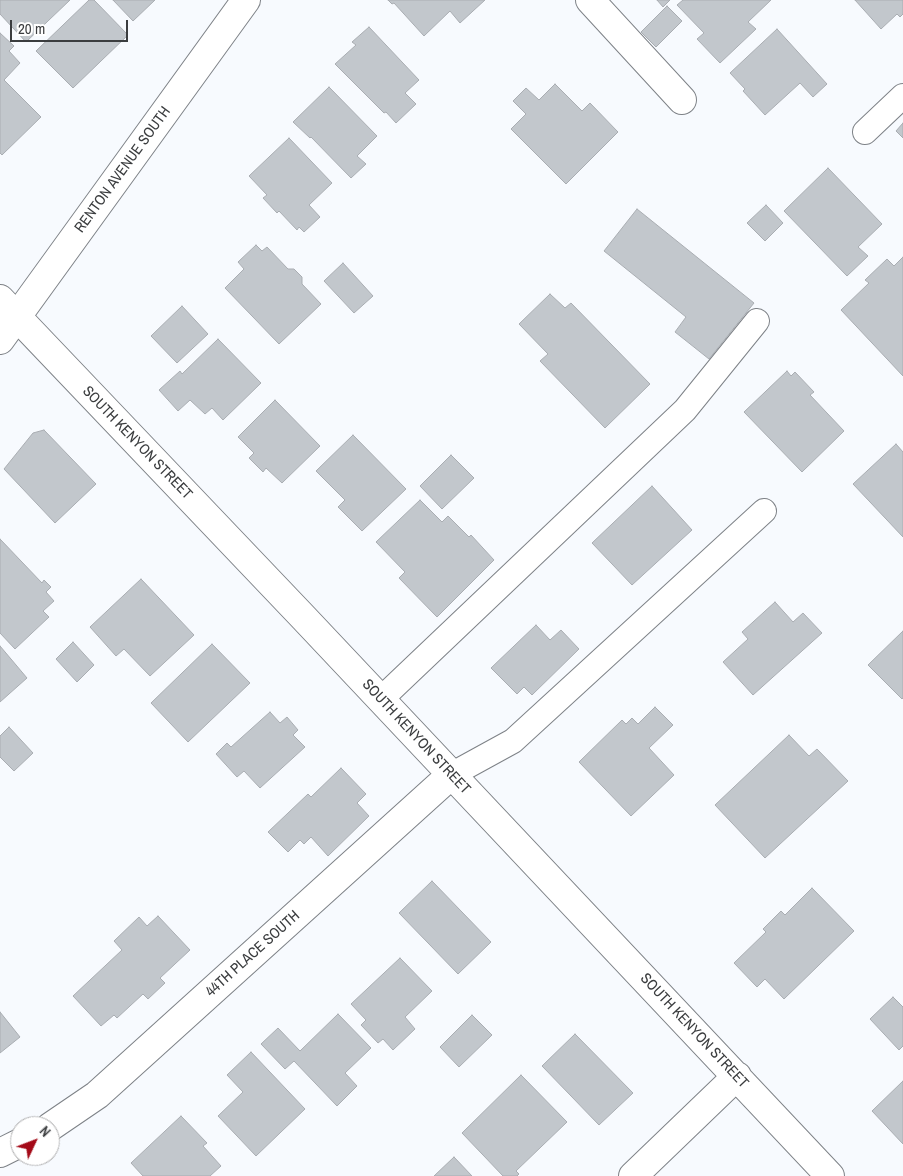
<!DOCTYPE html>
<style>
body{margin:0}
#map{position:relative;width:903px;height:1176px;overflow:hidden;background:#f7fafe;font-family:"Archivo Narrow",sans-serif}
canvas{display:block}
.north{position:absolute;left:10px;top:1116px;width:50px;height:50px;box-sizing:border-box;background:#fff;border:1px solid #b1b1b2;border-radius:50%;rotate:47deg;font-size:14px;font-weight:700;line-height:20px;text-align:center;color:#3b3d3f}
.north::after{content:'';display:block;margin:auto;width:18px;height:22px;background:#a40a18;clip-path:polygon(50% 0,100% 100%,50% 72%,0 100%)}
.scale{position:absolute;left:10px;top:20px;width:118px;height:22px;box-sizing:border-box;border:2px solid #3b3d3f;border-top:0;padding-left:6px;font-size:15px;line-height:18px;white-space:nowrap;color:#3b3d3f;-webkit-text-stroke:4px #fff;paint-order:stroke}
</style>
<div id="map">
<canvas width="903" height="1176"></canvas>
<div class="north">N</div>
<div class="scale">20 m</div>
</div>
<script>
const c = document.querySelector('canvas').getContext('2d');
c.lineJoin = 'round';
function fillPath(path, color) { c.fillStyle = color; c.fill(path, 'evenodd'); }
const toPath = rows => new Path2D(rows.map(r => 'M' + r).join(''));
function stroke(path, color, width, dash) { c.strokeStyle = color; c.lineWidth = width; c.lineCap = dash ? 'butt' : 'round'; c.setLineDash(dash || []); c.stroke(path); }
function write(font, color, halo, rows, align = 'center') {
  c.font = font + ' "Archivo Narrow",sans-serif'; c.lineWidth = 4; c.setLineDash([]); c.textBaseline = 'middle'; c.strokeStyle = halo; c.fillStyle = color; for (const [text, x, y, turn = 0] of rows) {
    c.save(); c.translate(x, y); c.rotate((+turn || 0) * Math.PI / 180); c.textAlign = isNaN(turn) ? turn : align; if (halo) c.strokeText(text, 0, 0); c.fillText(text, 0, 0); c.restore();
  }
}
const building = toPath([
 [0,0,70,0,26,42,0,14,0,0],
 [89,0,94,0,128,35,73,88,36,51,89,0],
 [113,0,155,0,133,21,113,0],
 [388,0,485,0,460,23,450,11,424,36,394,3,392,4,388,0],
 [657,0,670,0,663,7,657,0],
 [683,0,771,0,748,22,756,29,720,63,697,39,704,33,677,5,683,0],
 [855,0,903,0,903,14,900,17,897,14,881,29,855,0],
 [667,6,682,21,656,47,641,32,667,6],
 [369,27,419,80,405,93,416,104,396,123,386,112,384,113,335,64,356,45,352,42,369,27],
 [777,29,827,84,813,97,800,83,765,115,743,91,745,89,730,73,777,29],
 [0,33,14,46,9,51,20,63,4,80,41,117,2,155,0,153,0,33],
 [555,84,582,111,590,103,618,132,566,184,511,129,526,114,513,101,526,88,539,100,555,84],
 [329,87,377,136,357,156,366,164,351,178,311,137,310,138,293,122,329,87],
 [903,123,903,138,896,131,903,123],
 [289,138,332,183,309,205,320,217,304,232,299,227,297,230,279,211,277,213,263,198,267,195,249,176,289,138],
 [828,168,882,224,858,247,868,256,847,276,784,211,828,168],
 [766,205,783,223,765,241,747,223,766,205],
 [637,209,754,303,709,359,675,332,686,317,604,251,637,209],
 [256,245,262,251,267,247,288,269,294,269,302,277,302,284,321,304,279,344,225,288,244,269,238,262,256,245],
 [903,257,903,376,841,310,869,283,865,280,887,259,894,266,903,257],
 [343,263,373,296,354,313,324,281,343,263],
 [550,294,565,308,571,303,650,384,605,428,540,361,548,354,519,324,550,294],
 [182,306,208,334,177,363,151,336,182,306],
 [218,339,261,383,223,420,212,408,205,414,190,400,178,411,159,390,180,371,182,374,218,339],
 [787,371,791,376,795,372,814,392,810,395,844,431,802,472,744,412,787,371],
 [275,400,320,446,282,483,266,468,263,472,249,458,254,453,238,437,275,400],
 [44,430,96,484,55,523,4,469,33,433,44,430],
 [353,435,406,489,362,531,338,507,345,500,316,471,353,435],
 [896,444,903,452,903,537,853,484,896,444],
 [451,455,474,478,442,509,420,486,451,455],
 [652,486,692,530,632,585,592,543,652,486],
 [420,500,442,522,448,516,469,537,471,535,494,560,437,617,399,578,405,572,376,542,420,500],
 [0,539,42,583,44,580,51,587,46,592,54,601,43,611,49,617,15,649,0,633,0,539],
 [141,579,194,635,150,676,124,649,116,656,90,627,141,579],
 [775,602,793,622,803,613,822,633,753,695,723,662,748,639,742,632,775,602],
 [536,625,550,640,561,630,579,649,532,695,524,687,517,694,491,668,536,625],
 [903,631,903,698,902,699,868,665,903,631],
 [73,642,94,665,77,682,56,659,73,642],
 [212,644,250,683,188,742,151,703,212,644],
 [0,646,27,678,0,702,0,646],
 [655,707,673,725,649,748,674,775,631,816,579,762,622,720,626,724,632,718,638,724,655,707],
 [270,712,280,723,287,717,298,730,293,735,305,747,260,788,244,771,237,777,216,754,227,743,231,747,270,712],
 [9,727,33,753,14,771,0,757,0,736,9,727],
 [789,735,809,756,817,749,848,781,765,858,715,805,789,735],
 [341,768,366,794,357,803,369,816,328,856,311,837,304,844,300,840,288,852,268,832,308,794,311,797,341,768],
 [432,881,491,942,458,974,399,913,432,881],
 [812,888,854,931,784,999,765,979,757,987,734,963,766,932,763,929,781,911,785,915,812,888],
 [158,916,190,950,160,978,165,983,148,999,143,994,117,1018,114,1015,101,1026,73,996,122,950,114,941,139,917,147,926,158,916],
 [400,958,432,991,405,1017,415,1029,393,1050,383,1039,378,1043,361,1025,366,1020,351,1004,400,958],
 [893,997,903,1007,903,1046,899,1050,870,1019,893,997],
 [0,1012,20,1037,0,1053,0,1012],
 [338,1014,371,1048,345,1073,357,1086,337,1106,294,1061,285,1069,261,1044,278,1028,300,1051,338,1014],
 [472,1015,492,1035,459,1067,440,1047,472,1015],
 [575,1034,633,1093,599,1125,542,1066,575,1034],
 [251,1052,305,1109,256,1156,218,1116,243,1092,227,1075,251,1052],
 [521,1075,567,1122,516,1171,519,1174,517,1176,503,1176,462,1133,521,1075],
 [903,1081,903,1144,872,1111,903,1081],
 [181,1116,207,1143,203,1146,221,1166,210,1176,143,1176,131,1163,181,1116],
 [454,1157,472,1176,434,1176,454,1157]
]);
fillPath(building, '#c2c7cc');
stroke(building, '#a9adb2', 1);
const lane = toPath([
 [865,132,903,96],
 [380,700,685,410,757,321],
 [451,775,513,741,764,511]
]);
const street = toPath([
 [590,0,682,100],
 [0,299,304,618,830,1176],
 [50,1127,97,1095,451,775],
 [0,1153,20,1143],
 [633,1176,737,1076]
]);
const secondary = toPath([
 [0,340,246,0]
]);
stroke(lane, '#7e8287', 26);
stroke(street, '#7e8287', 30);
stroke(secondary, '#7e8287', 30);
stroke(lane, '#fff', 24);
stroke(street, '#fff', 28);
stroke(secondary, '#fff', 28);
write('15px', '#3b3d3f', '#fff', [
 ["RENTON AVENUE SOUTH",123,170,-54],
 ["SOUTH KENYON STREET",137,443,46],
 ["SOUTH KENYON STREET",416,737,47],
 ["44TH PLACE SOUTH",253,954,-42],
 ["SOUTH KENYON STREET",694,1031,47]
]);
</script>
